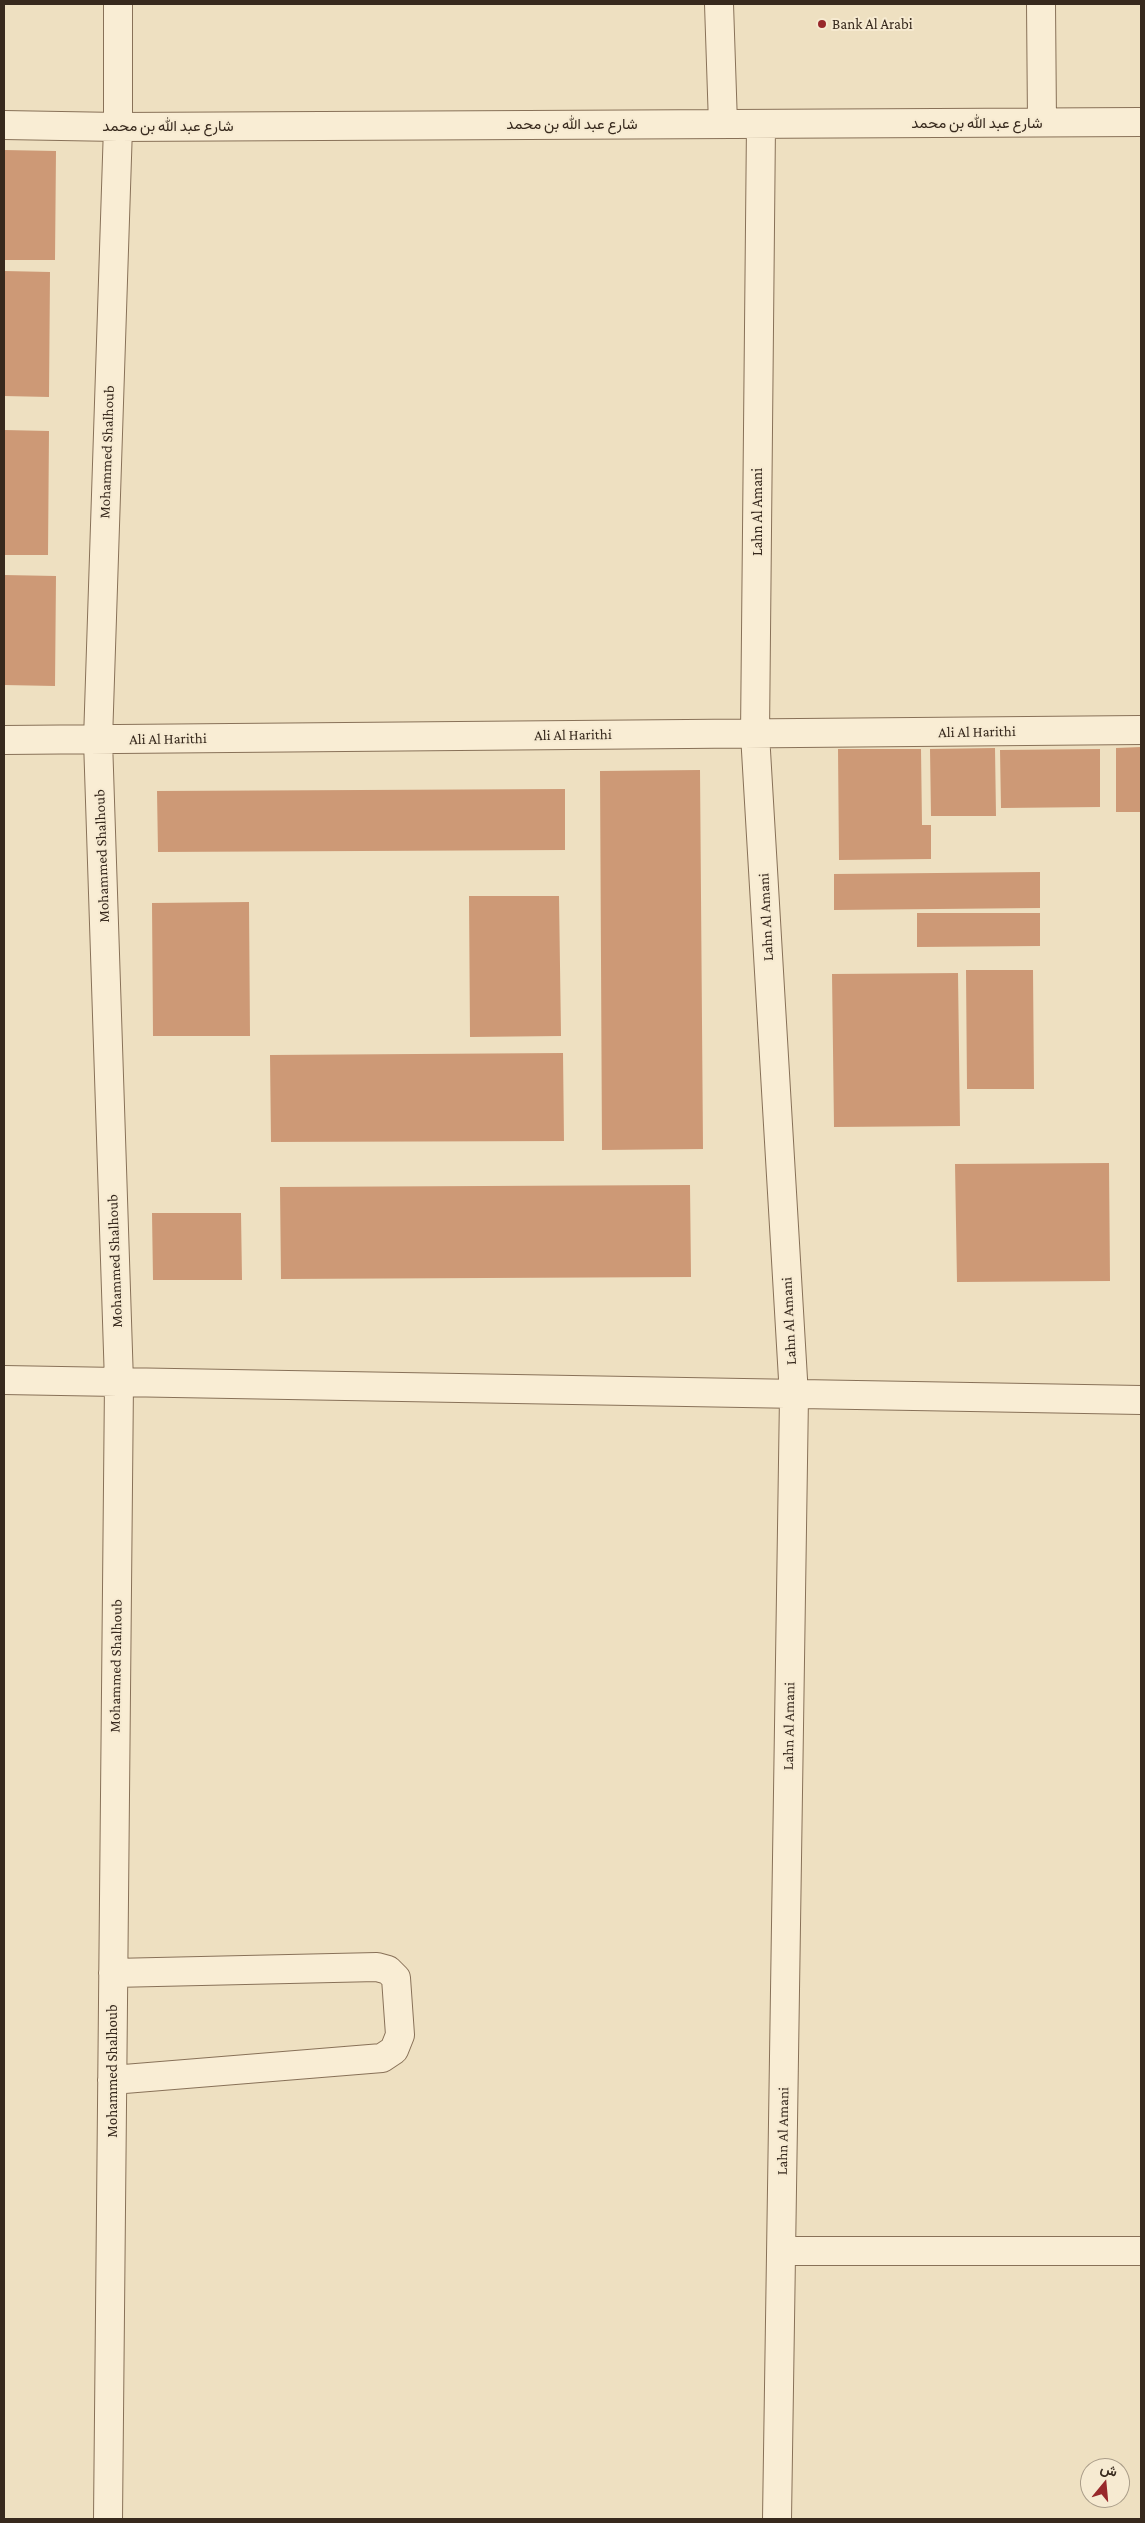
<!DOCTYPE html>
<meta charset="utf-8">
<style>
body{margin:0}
#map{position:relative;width:1145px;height:2523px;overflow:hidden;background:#eee0c1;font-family:"Crimson Pro",Vazirmatn,serif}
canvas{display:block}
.frame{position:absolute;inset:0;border:5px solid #37291d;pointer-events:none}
.north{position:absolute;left:1080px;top:2458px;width:50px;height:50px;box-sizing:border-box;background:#f6ead1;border:1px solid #aa9d89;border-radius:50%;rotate:17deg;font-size:14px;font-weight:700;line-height:20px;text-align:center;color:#37291d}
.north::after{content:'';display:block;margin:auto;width:18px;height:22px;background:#98282b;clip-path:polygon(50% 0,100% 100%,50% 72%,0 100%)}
</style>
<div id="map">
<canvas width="1145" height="2523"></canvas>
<div class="frame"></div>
<div class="north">ش</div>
</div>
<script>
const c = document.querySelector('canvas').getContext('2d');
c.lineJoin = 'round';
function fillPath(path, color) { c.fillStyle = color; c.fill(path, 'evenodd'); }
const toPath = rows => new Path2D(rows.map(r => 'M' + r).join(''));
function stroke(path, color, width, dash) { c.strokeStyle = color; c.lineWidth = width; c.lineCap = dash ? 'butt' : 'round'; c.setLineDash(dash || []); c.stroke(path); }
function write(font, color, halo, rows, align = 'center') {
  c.font = font + ' "Crimson Pro",Vazirmatn,serif'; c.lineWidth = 4; c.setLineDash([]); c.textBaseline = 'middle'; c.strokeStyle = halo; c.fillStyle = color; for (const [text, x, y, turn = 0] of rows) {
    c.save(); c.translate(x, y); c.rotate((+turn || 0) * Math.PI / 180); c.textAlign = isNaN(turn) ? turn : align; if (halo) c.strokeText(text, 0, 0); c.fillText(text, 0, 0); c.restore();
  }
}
fillPath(toPath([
 [4,150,56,151,55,260,4,260],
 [4,271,50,272,49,397,4,396],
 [4,430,49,431,48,555,4,555],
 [4,575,56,576,55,686,4,685],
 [1141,747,1141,812,1116,812,1116,748],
 [995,748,996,816,931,816,930,749],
 [838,749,921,749,922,825,931,825,931,859,839,860],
 [1100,749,1100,807,1001,808,1000,750],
 [700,770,703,1149,602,1150,600,771],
 [565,789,565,850,158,852,157,791],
 [1040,872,1040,908,834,910,834,874],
 [469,896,559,896,561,1036,470,1037],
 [249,902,250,1036,153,1036,152,903],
 [917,913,1040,913,1040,946,917,947],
 [966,970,1033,970,1034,1089,967,1089],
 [958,973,960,1126,834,1127,832,974],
 [563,1053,564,1141,271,1142,270,1055],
 [1109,1163,1110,1281,957,1282,955,1164],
 [690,1185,691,1277,281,1279,280,1187],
 [152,1213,241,1213,242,1280,153,1280]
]), '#cd9976');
const minor = toPath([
 [719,4,723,124],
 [1041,4,1042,122],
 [761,124,755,734,794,1396,777,2519],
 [4,125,118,127,1141,122],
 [4,740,1141,730],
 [4,1380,1141,1400],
 [112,2080,382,2058,394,2050,400,2035,396,1978,388,1970,377,1967,113,1973],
 [781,2251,1141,2251],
 [108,2519,119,1382,98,740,118,127,118,4]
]);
stroke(minor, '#887158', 30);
stroke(minor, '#f9edd4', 28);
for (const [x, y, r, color] of [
 [822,24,5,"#98282b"]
]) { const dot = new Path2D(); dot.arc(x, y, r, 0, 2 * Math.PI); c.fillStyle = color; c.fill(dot); stroke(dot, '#f6ead1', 2); }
write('15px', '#37291d', '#f6ead1', [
 ["Bank Al Arabi",832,24]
], 'left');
write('15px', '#37291d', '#f6ead1', [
 ["شارع عبد الله بن محمد",977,123],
 ["شارع عبد الله بن محمد",572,124],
 ["شارع عبد الله بن محمد",168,126],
 ["Mohammed Shalhoub",107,452,-88],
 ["Lahn Al Amani",757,512,-90],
 ["Ali Al Harithi",977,732,-1],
 ["Ali Al Harithi",573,735,-1],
 ["Ali Al Harithi",168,739,-1],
 ["Mohammed Shalhoub",102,856,-92],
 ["Lahn Al Amani",766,917,-93],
 ["Mohammed Shalhoub",115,1261,-92],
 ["Lahn Al Amani",789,1321,-93],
 ["Mohammed Shalhoub",116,1666,-89],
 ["Lahn Al Amani",789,1726,-89],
 ["Mohammed Shalhoub",112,2071,-90],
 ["Lahn Al Amani",783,2131,-89]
]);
</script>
